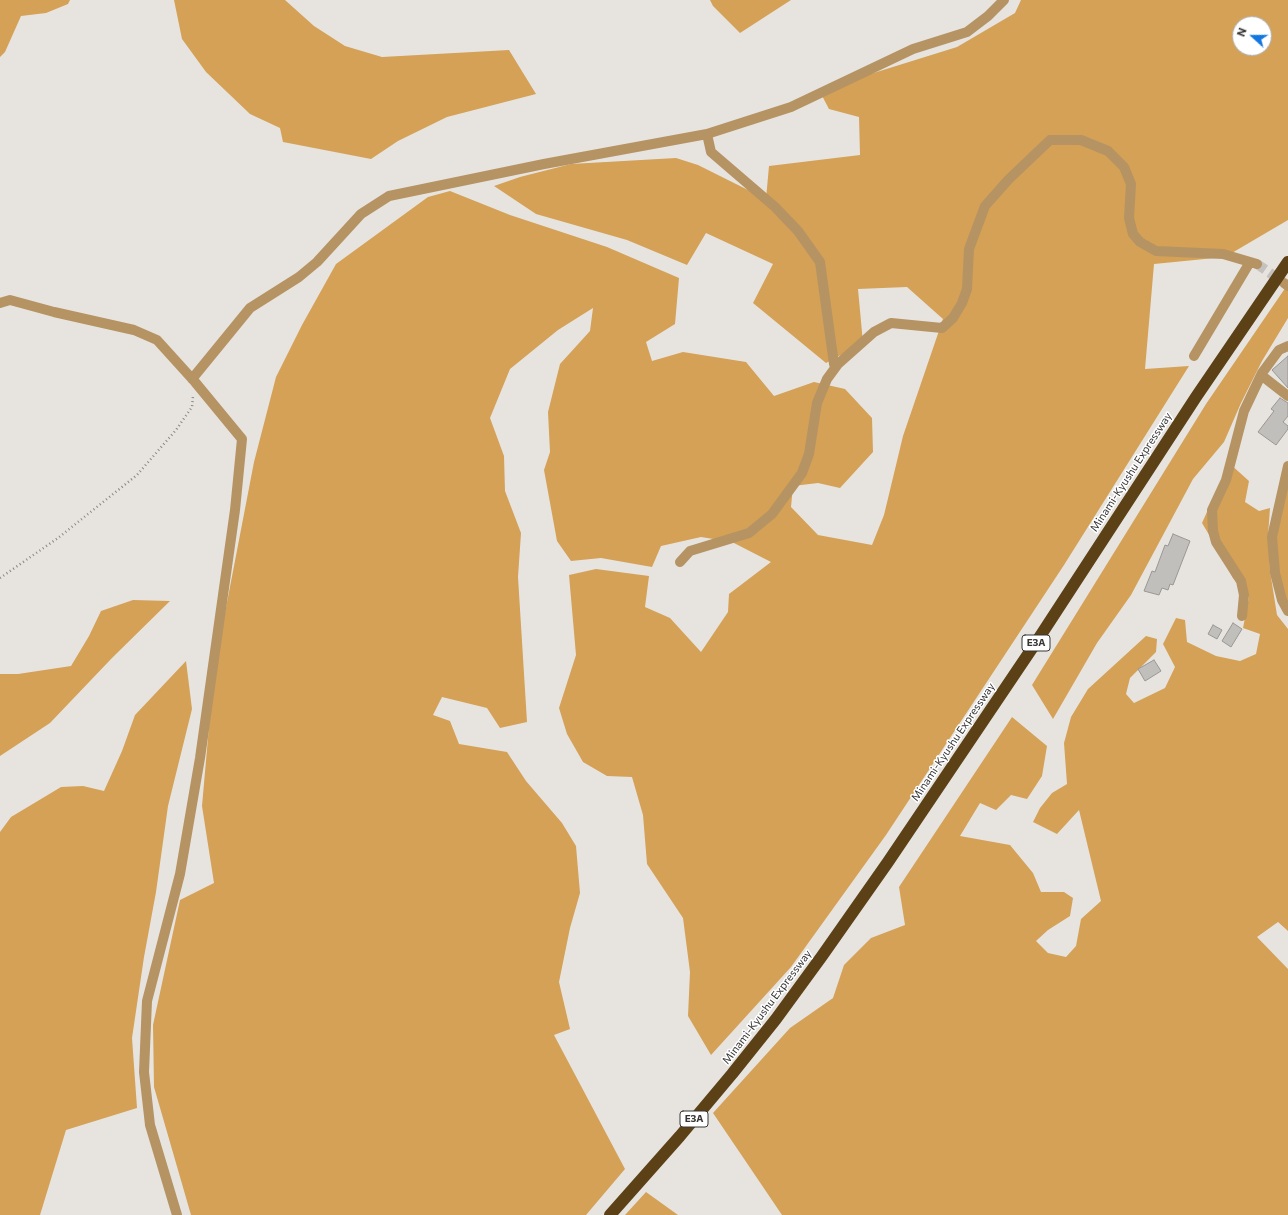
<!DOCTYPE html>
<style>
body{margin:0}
#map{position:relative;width:1288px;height:1215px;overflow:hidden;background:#e7e4e0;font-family:Commissioner,sans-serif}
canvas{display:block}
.north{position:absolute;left:1232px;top:16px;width:40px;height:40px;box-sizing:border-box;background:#fff;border:1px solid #afafae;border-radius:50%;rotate:291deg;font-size:11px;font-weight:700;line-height:16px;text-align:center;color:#373635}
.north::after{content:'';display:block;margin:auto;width:14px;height:18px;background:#1477e0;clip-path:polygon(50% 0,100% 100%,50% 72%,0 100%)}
</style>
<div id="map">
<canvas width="1288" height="1215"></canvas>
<div class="north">N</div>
</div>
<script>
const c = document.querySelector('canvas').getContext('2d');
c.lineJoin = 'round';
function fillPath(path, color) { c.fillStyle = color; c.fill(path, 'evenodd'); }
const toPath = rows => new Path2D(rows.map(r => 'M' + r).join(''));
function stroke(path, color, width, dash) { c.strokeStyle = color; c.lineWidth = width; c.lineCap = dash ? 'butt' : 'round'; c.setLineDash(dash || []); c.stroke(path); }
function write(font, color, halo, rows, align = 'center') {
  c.font = font + ' Commissioner,sans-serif'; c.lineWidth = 3; c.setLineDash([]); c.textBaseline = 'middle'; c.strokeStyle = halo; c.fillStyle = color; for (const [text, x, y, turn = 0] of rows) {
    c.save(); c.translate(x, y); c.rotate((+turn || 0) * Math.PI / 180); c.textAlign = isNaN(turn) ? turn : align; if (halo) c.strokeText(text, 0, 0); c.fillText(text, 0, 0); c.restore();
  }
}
fillPath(toPath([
 [0,0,70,0,68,4,46,13,21,16,5,52,0,57],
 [174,0,285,0,314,26,345,46,382,57,509,50,536,94,447,117,398,141,371,159,283,142,280,128,250,114,206,72,182,39],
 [710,0,791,0,740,33,713,6],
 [1021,0,1288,0,1288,220,1225,257,1154,264,1145,369,1189,366,1064,565,886,835,791,967,711,1055,688,1016,690,972,683,918,647,864,643,815,632,777,607,776,583,762,567,734,559,708,576,655,569,575,596,569,649,576,645,607,670,618,701,652,728,612,729,594,771,562,732,542,701,537,661,546,652,567,601,558,571,561,557,541,544,470,550,452,548,412,560,364,590,331,593,308,558,330,510,369,490,418,504,456,505,491,521,533,518,577,527,722,500,728,487,708,442,697,433,715,450,721,459,744,507,752,526,781,562,823,576,846,580,893,570,928,559,982,570,1029,554,1035,625,1169,586,1215,191,1215,154,1087,153,1025,180,900,214,883,202,806,214,670,254,462,276,377,302,325,336,264,428,197,450,191,510,215,607,247,679,278,675,324,646,342,652,361,683,352,746,362,774,396,814,382,845,389,872,418,873,452,840,488,818,483,793,486,791,507,818,535,872,545,884,515,903,436,943,319,907,287,858,289,863,343,826,363,753,303,773,264,706,233,687,265,627,240,536,214,494,186,520,177,571,164,676,158,698,165,766,199,769,166,860,155,859,117,829,109,819,90,957,47,1015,13],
 [1240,24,1264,24,1264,48,1240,48],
 [1288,284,1288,318,1262,361,1241,403,1224,442,1193,479,1131,595,1097,643,1053,719,1032,685,1206,404],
 [1229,463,1249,481,1245,502,1259,511,1270,508,1268,536,1270,571,1277,615,1288,629,1288,931,1278,922,1257,937,1288,969,1288,1215,782,1215,713,1113,790,1028,833,998,844,965,871,938,905,925,899,887,1012,717,1047,746,1042,776,1027,799,1011,795,996,810,980,803,960,836,1010,845,1033,873,1041,892,1064,892,1073,898,1070,916,1048,930,1036,941,1048,953,1066,957,1076,946,1081,919,1101,901,1079,810,1057,834,1033,822,1040,808,1052,793,1067,784,1064,743,1071,717,1088,689,1146,636,1157,639,1156,652,1130,678,1126,694,1134,703,1165,688,1175,667,1163,644,1176,618,1185,620,1187,642,1216,656,1240,661,1256,654,1260,634,1243,628,1249,597,1233,578,1214,543,1202,523],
 [1288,477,1288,609,1282,595,1276,552,1278,513],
 [133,600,170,601,112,658,50,723,0,756,0,674,18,674,71,666,89,636,101,611],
 [186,661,192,709,168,806,156,892,144,957,132,1038,137,1108,66,1130,40,1215,0,1215,0,832,11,817,61,787,83,786,104,791,122,751,135,715],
 [646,1192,678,1215,625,1215]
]), '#d4a156');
const building = toPath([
 [1288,356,1288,388,1272,370,1288,356],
 [1280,398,1288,403,1288,416,1283,422,1288,426,1288,429,1276,445,1258,432,1274,411,1271,409,1280,398],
 [1173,534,1190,541,1173,585,1170,584,1168,590,1162,588,1159,595,1144,591,1152,571,1155,572,1165,545,1168,546,1173,534],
 [1233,623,1242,629,1231,647,1222,641,1233,623],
 [1213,625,1222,630,1217,639,1208,634,1213,625],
 [1154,660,1161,671,1145,681,1138,669,1154,660]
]);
fillPath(building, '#c1bfbb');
stroke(building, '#9a9793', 1);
stroke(toPath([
 [1257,264,1283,282]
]), '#c4c1be', 10, [10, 5]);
stroke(toPath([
 [0,578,58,538,137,475,176,430,192,407,193,396]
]), '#898785', 2.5, [1, 3]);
stroke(toPath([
 [707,134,711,152,775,207,798,231,820,262,834,364,838,364,874,332,891,323,942,328,953,318,962,303,967,289,969,249,985,206,1009,179,1050,140,1081,140,1108,151,1124,167,1131,184,1129,218,1133,234,1140,242,1156,251,1223,254,1257,264],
 [1284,283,1288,286],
 [0,303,10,300,54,312,134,330,157,340,195,382,242,439,235,510,200,758,180,874,147,1001,144,1072,150,1125,177,1215],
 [1194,356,1250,262],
 [1261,375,1288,396],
 [192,379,250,308,299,277,317,262,361,214,389,196,544,164,707,134,791,107,913,49,967,32,988,16,1004,0],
 [1288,466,1272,537,1275,573,1282,600,1288,611],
 [680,562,690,551,749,533,772,514,802,473,809,454,817,403,827,379,838,364],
 [1242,616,1244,595,1241,581,1216,542,1213,531,1212,510,1226,480,1244,411,1262,373,1279,350,1288,346]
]), '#b69363', 10);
stroke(toPath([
 [610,1215,680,1136,732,1074,776,1019,822,956,888,862,1037,641,1196,397,1288,262]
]), '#5c4117', 12);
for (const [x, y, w] of [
 [1036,643,28],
 [694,1119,28]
]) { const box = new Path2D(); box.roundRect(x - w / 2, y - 8, w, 16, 3); c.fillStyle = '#fff'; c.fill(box); stroke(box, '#373635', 1); }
write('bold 10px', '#373635', null, [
 ["E3A",1036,643],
 ["E3A",694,1119]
]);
write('11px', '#373635', '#fff', [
 ["Minami-Kyushu Expressway",1131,472,-57],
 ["Minami-Kyushu Expressway",953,742,-56],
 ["Minami-Kyushu Expressway",767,1007,-53]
]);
</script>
